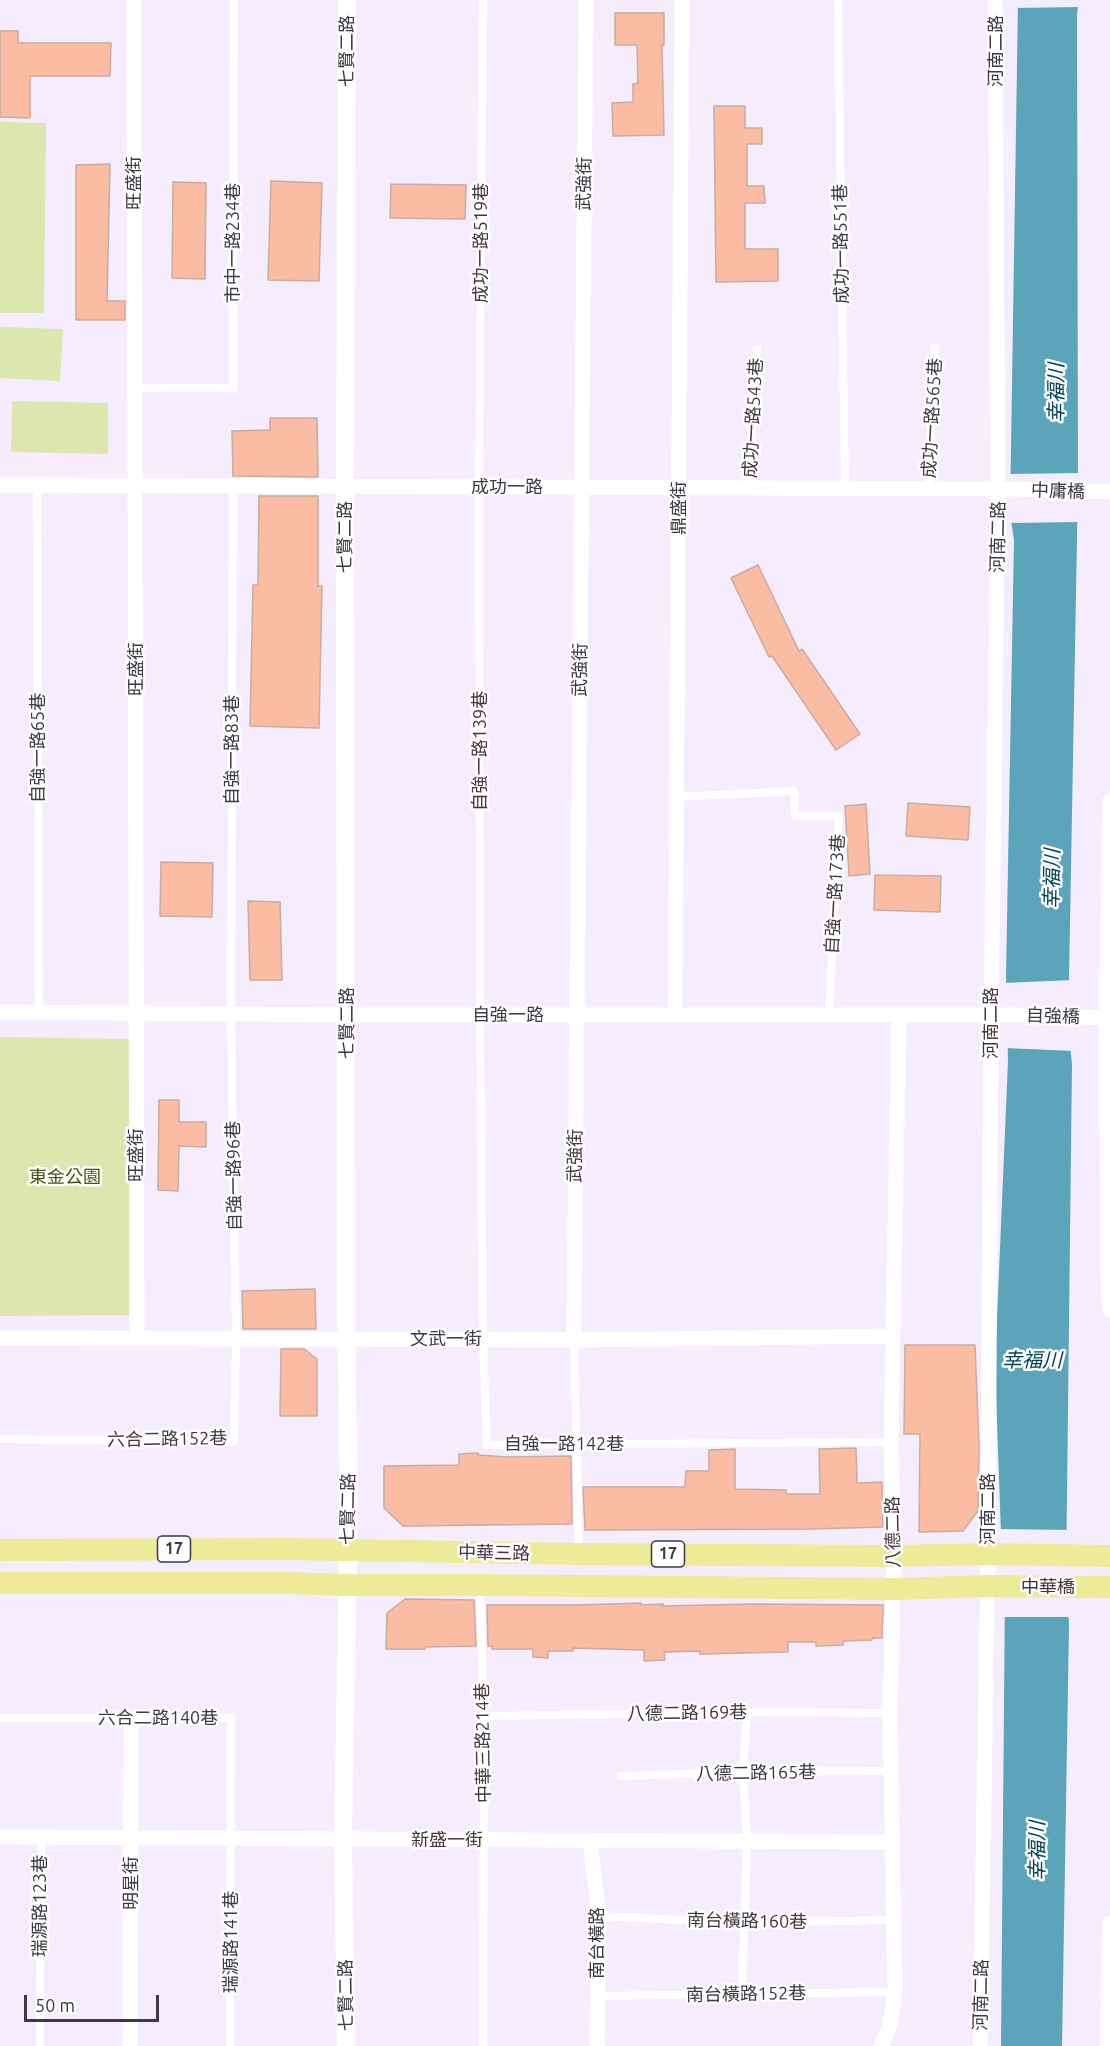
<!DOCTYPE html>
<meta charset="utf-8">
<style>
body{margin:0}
#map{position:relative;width:1110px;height:2046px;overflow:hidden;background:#f5ecfd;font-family:Ubuntu,sans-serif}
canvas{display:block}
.scale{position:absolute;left:24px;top:1995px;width:135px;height:27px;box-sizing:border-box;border:3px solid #3d3843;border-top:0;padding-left:8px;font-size:18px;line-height:21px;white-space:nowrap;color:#3d3843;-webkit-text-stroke:4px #fdfefd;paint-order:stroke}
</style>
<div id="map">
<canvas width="1110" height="2046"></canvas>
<div class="scale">50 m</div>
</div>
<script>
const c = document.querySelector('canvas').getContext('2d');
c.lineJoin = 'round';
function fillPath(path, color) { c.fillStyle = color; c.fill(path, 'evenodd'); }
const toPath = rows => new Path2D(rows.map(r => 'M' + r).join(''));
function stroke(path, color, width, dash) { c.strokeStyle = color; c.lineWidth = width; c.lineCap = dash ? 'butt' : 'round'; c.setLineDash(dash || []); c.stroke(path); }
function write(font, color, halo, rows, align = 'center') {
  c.font = font + ' Ubuntu,"Noto Sans TC",sans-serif'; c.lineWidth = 5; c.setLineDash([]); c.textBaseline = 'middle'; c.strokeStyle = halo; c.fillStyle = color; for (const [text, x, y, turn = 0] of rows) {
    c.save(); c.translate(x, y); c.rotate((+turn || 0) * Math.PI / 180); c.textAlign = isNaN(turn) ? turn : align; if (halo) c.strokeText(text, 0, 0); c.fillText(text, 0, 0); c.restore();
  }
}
fillPath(toPath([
 [0,122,46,123,44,313,0,313],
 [0,327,63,329,60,381,0,378],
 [12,401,108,403,108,454,11,452],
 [0,1037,132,1039,129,1315,0,1316]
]), '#dce6af');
fillPath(toPath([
 [1018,0,1079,0,1077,14,1078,483,1069,978,1068,1025,1072,1064,1066,1581,1069,1624,1062,2046,1001,2046,1005,1591,1001,1534,995,1365,1008,1061,1006,975,1014,540,1010,514]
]), '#5ba4ba');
fillPath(toPath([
 [1015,0,1082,0,1081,7,1014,8],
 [1081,473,1081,522,1009,523,1009,474],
 [1072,980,1071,1024,1074,1051,1005,1048,1003,983],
 [998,1529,1071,1530,1069,1581,1071,1617,1002,1617]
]), '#f5ecfd');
const building = toPath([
 [615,13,664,13,664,45,662,45,664,135,613,136,612,103,633,102,633,84,638,83,637,45,615,45,615,13],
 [0,31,18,31,18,43,111,43,110,76,30,76,30,118,0,117,0,31],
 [714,106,745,106,745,128,762,128,762,144,747,144,747,186,764,186,765,203,745,203,745,249,778,249,778,281,716,282,714,106],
 [110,164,107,301,125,301,125,320,76,320,76,165,110,164],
 [271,181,322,183,319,281,268,280,271,181],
 [173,182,206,183,205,279,172,278,173,182],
 [391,184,466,185,465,219,390,218,391,184],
 [270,418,317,418,318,477,233,476,232,431,270,430,270,418],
 [259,496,318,496,318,586,322,586,319,728,250,726,253,585,258,585,259,496],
 [758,565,799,651,802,649,860,734,836,750,772,656,769,657,731,578,758,565],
 [908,803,970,807,968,840,906,836,908,803],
 [866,804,870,874,849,876,845,806,866,804],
 [161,862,213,863,212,917,160,916,161,862],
 [875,875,941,876,940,912,874,910,875,875],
 [248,901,280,902,282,980,250,980,248,901],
 [159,1100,179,1100,179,1122,206,1122,206,1147,179,1146,178,1191,158,1190,159,1100],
 [315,1289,316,1329,243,1329,242,1291,315,1289],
 [905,1345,975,1345,979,1446,978,1511,963,1531,919,1532,920,1434,904,1434,905,1345],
 [281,1349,304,1349,317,1359,317,1416,280,1416,281,1349],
 [856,1448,857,1483,882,1482,883,1527,811,1529,585,1530,583,1487,685,1487,686,1471,709,1471,709,1450,735,1449,735,1489,786,1490,786,1494,820,1494,819,1449,856,1448],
 [478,1453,478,1455,508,1457,571,1456,572,1524,403,1526,384,1508,384,1466,459,1465,459,1454,478,1453],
 [405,1599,474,1600,476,1646,425,1647,425,1649,386,1649,387,1613,405,1599],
 [641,1603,641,1605,663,1604,663,1606,753,1604,883,1605,882,1638,872,1638,872,1640,843,1641,843,1645,816,1646,816,1642,788,1642,788,1652,700,1654,700,1651,664,1652,665,1660,644,1661,644,1650,573,1648,573,1651,548,1651,548,1658,533,1657,533,1649,492,1649,492,1646,488,1646,487,1605,578,1605,641,1603]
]);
fillPath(building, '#fbbca4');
stroke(building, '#caab9f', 1.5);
stroke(toPath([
 [483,0,479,487,480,1015,483,1340,487,1445,891,1442],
 [838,0,845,488],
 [135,388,233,388,234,0],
 [37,485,39,1012],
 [749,488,757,349],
 [928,489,935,348],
 [677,797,794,791,795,816,839,816,829,1015],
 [574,1340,579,1552],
 [0,1439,234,1442,236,1339,231,1014,233,485],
 [480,1589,484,1716,483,2046],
 [484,1716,747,1712,890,1713],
 [0,1718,231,1718,230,2046],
 [621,1776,743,1772,892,1771],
 [599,1916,745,1923,895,1920],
 [742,1994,747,1842,743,1772,747,1712],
 [597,1996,895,1992],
 [40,2046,41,1837]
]), '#fff', 8);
stroke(toPath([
 [134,0,137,1338],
 [0,485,1014,489,1110,492],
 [1110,801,1106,1018,1108,1292,1110,1310],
 [0,1012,347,1015,1016,1015,1110,1018],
 [675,1015,682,0],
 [0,1338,574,1340,892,1336],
 [574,1340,586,0],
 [0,1837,893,1842],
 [590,1841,599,1916,597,2046],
 [130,2046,131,1719],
 [881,2046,890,2025,895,1992,890,1713,894,1556,891,1442,899,1015],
 [980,2046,988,1554,991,1015,998,489,995,0],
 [1107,2046,1110,1923]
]), '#fff', 15);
stroke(toPath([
 [346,2046,343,1839,349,1499,346,1316,345,486,347,0]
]), '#fff', 18);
stroke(toPath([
 [0,1550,287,1549,579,1554,894,1556,988,1554,1110,1556],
 [0,1583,287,1583,347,1585,480,1585,894,1589,987,1586,1110,1587]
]), '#edeb98', 22);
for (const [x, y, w] of [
 [174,1549,33],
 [668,1554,33]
]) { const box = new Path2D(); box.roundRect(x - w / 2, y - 13, w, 26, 4.5); c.fillStyle = '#fdfefd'; c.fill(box); stroke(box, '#3d3843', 1.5); }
write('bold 16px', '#3d3843', null, [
 ["17",174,1549],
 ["17",668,1554]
]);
write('18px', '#3d3843', '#fdfefd', [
 ["七賢二路",347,51,-90],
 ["河南二路",996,51,-90],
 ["旺盛街",134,183,-90],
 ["武強街",584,184,-89],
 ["市中一路234巷",233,243,-90],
 ["成功一路519巷",481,243,-90],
 ["成功一路551巷",841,244,-91],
 ["成功一路543巷",753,418,-87],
 ["成功一路565巷",932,418,-87],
 ["成功一路",507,487],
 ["中庸橋",1058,491,2],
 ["鼎盛街",679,508,-90],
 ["七賢二路",345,537,-90],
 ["河南二路",998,537,-89],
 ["旺盛街",136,669,-90],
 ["武強街",580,670,-89],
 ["自強一路65巷",38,748,-90],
 ["自強一路83巷",232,750,-90],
 ["自強一路139巷",480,751,-90],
 ["自強一路173巷",835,894,-87],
 ["自強一路",508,1015],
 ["自強橋",1053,1016,2],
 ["七賢二路",347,1023,-90],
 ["河南二路",991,1023,-90],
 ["旺盛街",136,1155,-90],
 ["武強街",575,1156,-89],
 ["自強一路96巷",234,1176,-91],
 ["文武一街",446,1339],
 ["六合二路152巷",167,1439,-1],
 ["自強一路142巷",564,1444],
 ["七賢二路",348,1509,-89],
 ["河南二路",988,1509,-90],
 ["八德二路",893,1532,-91],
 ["中華三路",494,1553,1],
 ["中華橋",1048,1587],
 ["八德二路169巷",687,1713,-1],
 ["六合二路140巷",158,1718],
 ["中華三路214巷",483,1743,-91],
 ["八德二路165巷",756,1773,-1],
 ["新盛一街",447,1840],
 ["明星街",131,1883,-90],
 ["瑞源路123巷",40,1906,-90],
 ["南台橫路160巷",747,1921,1],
 ["瑞源路141巷",231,1942,-90],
 ["南台橫路",597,1943,-90],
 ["南台橫路152巷",746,1994,-1],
 ["七賢二路",346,1995,-91],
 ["河南二路",981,1995,-89]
]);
write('18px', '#4b5411', '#fdfefd', [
 ["東金公園",65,1177]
]);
write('italic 20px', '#045', '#fdfefd', [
 ["幸福川",1056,393,-90],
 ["幸福川",1052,879,-89],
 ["幸福川",1032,1360],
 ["幸福川",1037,1851,-90]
]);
</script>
